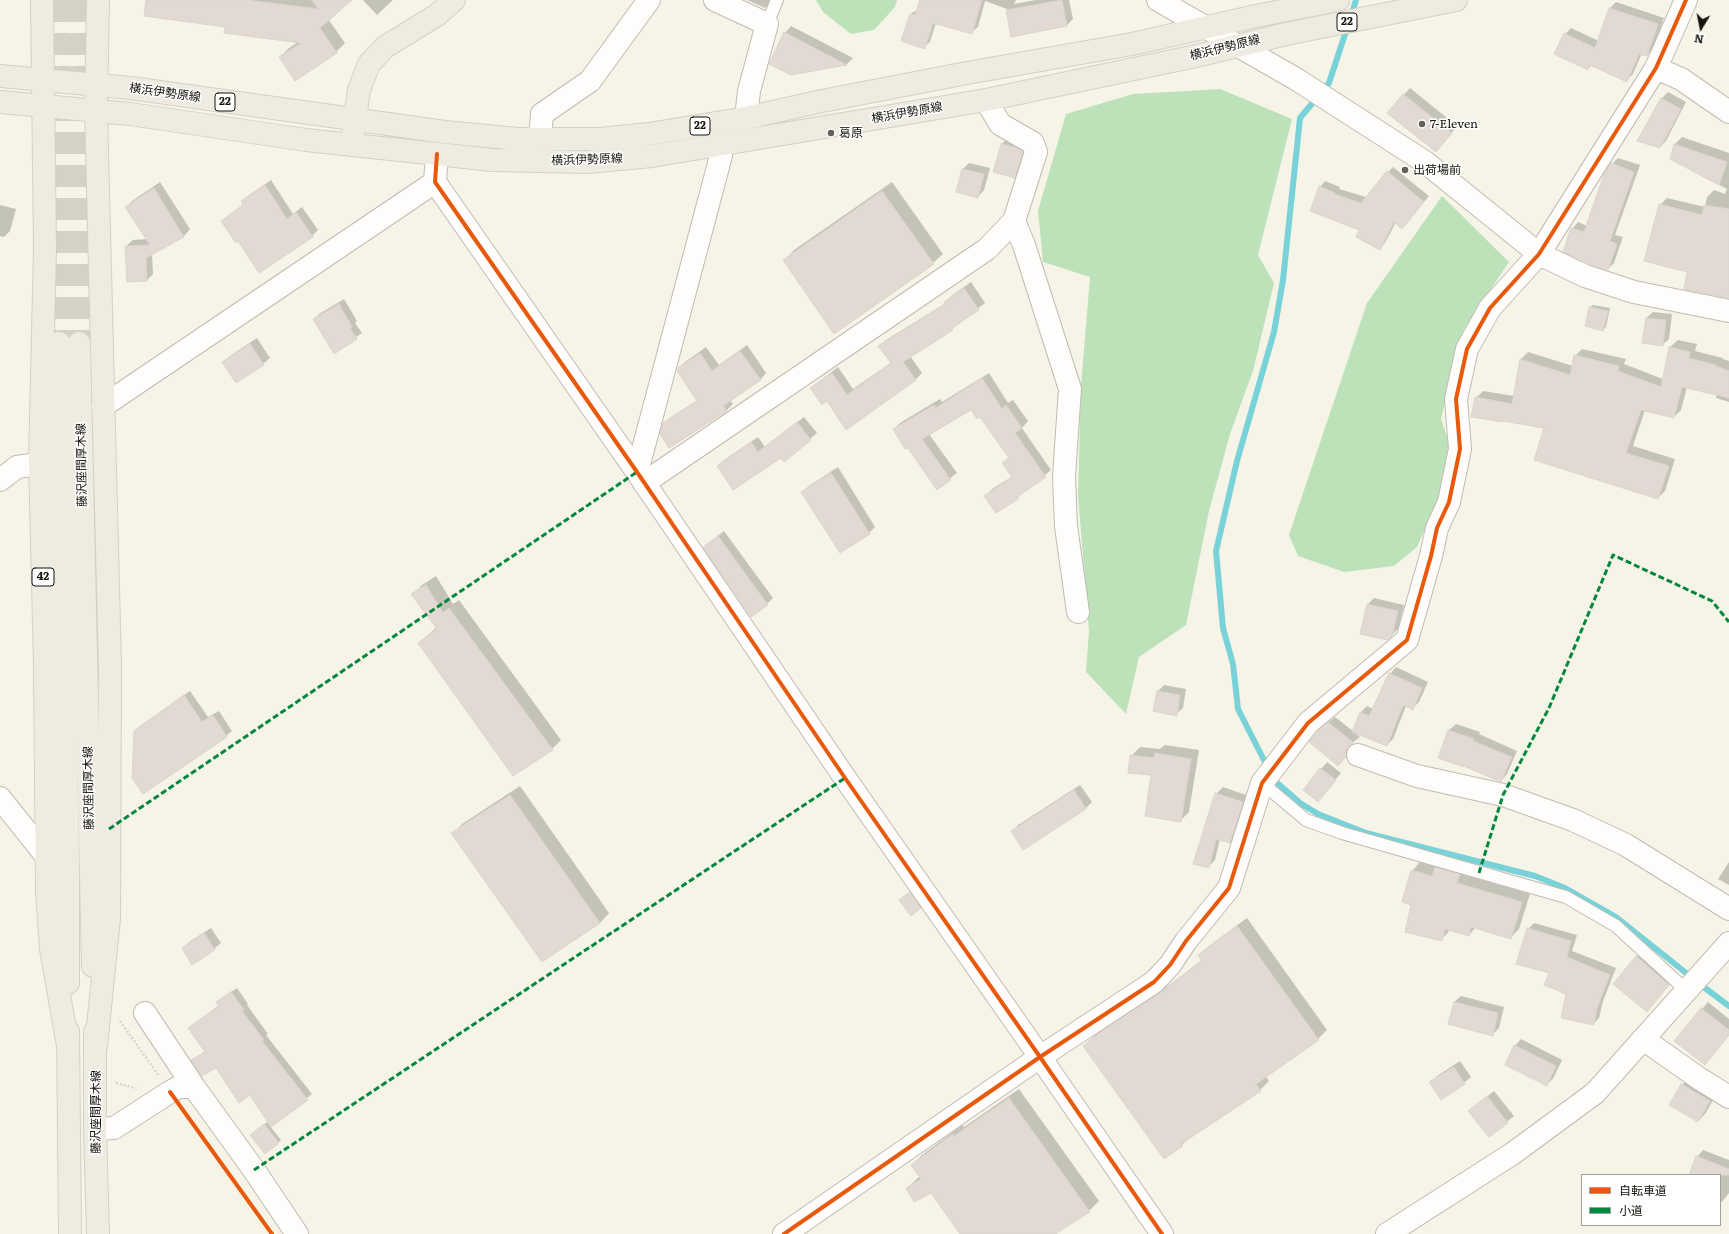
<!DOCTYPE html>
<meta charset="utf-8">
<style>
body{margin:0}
#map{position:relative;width:1729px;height:1234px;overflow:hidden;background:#f6f4e7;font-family:Literata,"Noto Sans JP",serif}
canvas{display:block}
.legend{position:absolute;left:1581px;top:1174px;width:140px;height:52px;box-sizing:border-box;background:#fff;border:1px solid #a1a09d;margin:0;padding:5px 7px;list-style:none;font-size:12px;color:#14120a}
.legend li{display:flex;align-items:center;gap:8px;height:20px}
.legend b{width:20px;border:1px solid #a1a09d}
.north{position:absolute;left:1681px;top:8px;width:40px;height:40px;-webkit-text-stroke:3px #fff;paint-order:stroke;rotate:190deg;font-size:11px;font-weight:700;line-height:16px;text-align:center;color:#14120a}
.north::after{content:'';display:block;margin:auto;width:14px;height:18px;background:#14120a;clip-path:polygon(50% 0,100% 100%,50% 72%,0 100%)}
</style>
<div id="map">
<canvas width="1729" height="1234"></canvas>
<ul class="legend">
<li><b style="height:5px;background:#e8590c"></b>自転車道</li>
<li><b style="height:5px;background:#00873e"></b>小道</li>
</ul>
<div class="north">N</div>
</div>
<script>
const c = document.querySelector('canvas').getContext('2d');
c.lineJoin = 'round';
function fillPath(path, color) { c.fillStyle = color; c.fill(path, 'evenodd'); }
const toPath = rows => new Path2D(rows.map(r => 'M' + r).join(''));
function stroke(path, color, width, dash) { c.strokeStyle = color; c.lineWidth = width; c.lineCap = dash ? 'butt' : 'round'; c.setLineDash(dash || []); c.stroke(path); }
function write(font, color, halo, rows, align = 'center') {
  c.font = font + ' Literata,"Noto Sans JP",serif'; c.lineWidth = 3; c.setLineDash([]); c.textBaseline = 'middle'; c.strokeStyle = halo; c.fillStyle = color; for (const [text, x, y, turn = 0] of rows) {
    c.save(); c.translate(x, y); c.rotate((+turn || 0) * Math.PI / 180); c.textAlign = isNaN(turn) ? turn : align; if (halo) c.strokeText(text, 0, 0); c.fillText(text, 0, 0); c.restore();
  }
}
fillPath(toPath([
 [816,0,897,0,895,7,874,30,851,34,823,12],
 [1220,89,1292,119,1258,255,1274,283,1253,371,1230,434,1209,511,1186,625,1139,657,1126,714,1086,672,1089,631,1078,495,1081,386,1090,277,1043,262,1038,211,1066,114,1133,94],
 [1442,196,1509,262,1463,331,1441,419,1449,443,1438,499,1417,547,1394,566,1344,572,1298,556,1289,535,1367,303]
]), '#bde2ba');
fillPath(toPath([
 [147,0,350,0,328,19,345,43,336,52,280,57,289,48,300,41,226,26],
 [363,0,393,0,377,15],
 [747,0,772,0,765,8],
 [921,0,1016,0,1014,4,1036,0,1069,0,1073,19,1067,25,1012,36,1007,9,985,1,978,27,972,32,936,23,930,42,924,47,911,14,918,9],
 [1616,2,1664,18,1653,49,1647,55,1642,53,1633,74,1627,80,1592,65,1588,69,1565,34,1571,28,1599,41,1610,8],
 [791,26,853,58,847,64,791,74,785,33],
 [1410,88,1457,126,1443,144,1389,112],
 [1668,92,1686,102,1666,141,1660,147,1661,99],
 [1682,137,1729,153,1729,297,1689,272,1660,205,1667,198,1705,207,1707,197,1714,190,1725,194,1727,189,1671,159,1675,144],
 [1008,138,1028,145,1021,171,1014,177,1002,144],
 [1618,158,1640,165,1615,235,1623,237,1614,263,1608,269,1572,229,1578,222,1587,226,1612,164],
 [969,163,990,168,984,190,978,197,957,191,963,169],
 [1393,167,1429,196,1402,228,1396,222,1385,243,1380,248,1320,187,1325,181,1340,187,1339,189,1366,197],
 [271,180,293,214,302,207,318,230,312,236,238,240,222,221,244,204,242,201,248,196],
 [160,182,190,229,184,236,152,254,153,274,147,280,128,281,126,246,133,240,148,239,126,208,132,201],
 [892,182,943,254,933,263,834,332,785,260,794,250],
 [0,205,16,209,10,231,4,237,0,236],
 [971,282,985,303,952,329,910,356,922,373,916,379,846,428,827,400,811,388,838,367,853,389,892,362,880,347,886,340,946,303,951,296],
 [344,299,357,321,355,323,362,333,334,352,314,319,319,314],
 [1593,305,1610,308,1606,327,1603,330,1590,307],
 [1653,312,1672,314,1669,339,1662,345,1643,342,1646,318],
 [257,338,270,358,263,364,224,362,230,356],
 [1678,340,1697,344,1695,351,1723,358,1723,359,1729,361,1729,402,1716,398,1717,394,1687,387,1681,410,1674,417,1645,410,1633,446,1675,459,1665,491,1658,498,1545,428,1476,398,1483,391,1514,396,1521,359,1528,352,1573,366,1575,356,1582,349,1626,359,1624,364,1663,379,1670,347],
 [747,345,766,373,760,380,730,400,733,404,727,410,670,447,664,423,671,417,698,400,679,368,685,362,706,347,719,365],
 [989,373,1008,403,1013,400,1028,421,1022,428,1051,470,1017,498,986,496,992,489,1013,476,1003,463,1009,457,980,415,971,408,929,434,957,473,937,488,894,429,900,423,940,399,942,402],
 [804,417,817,433,784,460,781,456,718,466,724,460,758,437,765,447],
 [838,467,875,527,869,533,802,492,809,486],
 [724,531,773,598,767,604,704,547],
 [436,576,453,604,459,600,561,740,552,749,419,643,437,627,413,595,422,585],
 [1374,598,1404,605,1398,629,1392,635,1368,604],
 [1396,667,1428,682,1419,702,1412,709,1406,706,1393,739,1387,745,1355,733,1360,737,1352,743,1352,749,1344,758,1326,724,1335,717,1353,731,1360,713,1367,706,1373,709,1390,674],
 [1164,685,1186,689,1183,708,1176,714,1154,711,1158,691],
 [190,691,208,717,219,711,232,731,226,736,135,731,140,726],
 [1456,724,1480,732,1479,734,1517,751,1507,774,1501,781,1465,765,1440,758,1449,730],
 [1165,745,1199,750,1189,812,1180,821,1152,774,1131,756,1140,747,1160,749],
 [1327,762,1341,773,1318,801,1304,790],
 [1080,785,1092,802,1086,808,1023,849,1012,831,1018,825],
 [520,786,609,913,600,923,542,961,453,834,462,824],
 [1223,787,1249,796,1236,836,1230,842,1220,839,1215,860,1208,867,1216,794],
 [1444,860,1468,866,1465,875,1530,894,1519,929,1510,938,1476,927,1469,935,1450,930,1441,940,1412,904,1412,871,1420,862,1437,867],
 [1729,862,1729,885,1718,879],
 [913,890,923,905,920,908,903,897],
 [1247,918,1327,1030,1318,1039,1266,1076,1269,1081,1260,1090,1192,1136,1182,1145,1085,1046,1094,1036,1117,1019,1172,983,1202,960,1199,955,1209,946],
 [1534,923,1577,935,1572,951,1616,968,1603,1001,1599,1018,1593,1024,1550,973,1528,929],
 [211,928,221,943,214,949,183,948,189,942],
 [1643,951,1675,978,1653,1004,1637,957],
 [237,988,248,1004,247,1005,268,1034,266,1035,312,1094,270,1126,281,1140,278,1143,254,1132,269,1121,251,1094,216,1067,193,1061,205,1051,189,1028,219,1005,217,1002,223,997],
 [1461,996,1504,1007,1499,1028,1492,1035,1449,1023,1454,1002],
 [1708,1002,1729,1019,1729,1035,1705,1064,1676,1041],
 [1521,1039,1562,1060,1553,1079,1546,1085,1515,1046],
 [1460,1061,1471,1077,1464,1083,1431,1083,1437,1076],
 [1688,1079,1716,1095,1705,1114,1698,1121,1682,1085],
 [1019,1089,1099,1201,1089,1211,1055,1234,961,1234,931,1192,907,1188,920,1176,912,1165,922,1155,962,1125,964,1127],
 [1494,1091,1514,1116,1489,1136,1469,1111],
 [1703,1150,1729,1160,1729,1193,1722,1202,1720,1201,1720,1175,1690,1175,1697,1157]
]), '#0003');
stroke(toPath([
 [1351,17,1356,0],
 [1268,768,1238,709,1233,664,1223,628,1216,551,1237,461,1274,332,1283,280,1300,118,1329,83,1348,25],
 [1273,776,1275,781,1300,803,1318,814,1366,833,1535,876,1565,888,1616,917,1705,988,1729,1006]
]), '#79d2d8', 6);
const building = toPath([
 [146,0,246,0,319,9,311,0,352,0,320,28,337,53,295,81,279,57,301,43,224,33,225,27,144,16,146,0],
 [920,0,982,0,972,34,933,23,925,49,901,41,910,14,915,15,920,0],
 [1062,0,1067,26,1011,37,1006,10,1062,0],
 [1609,8,1658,24,1647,56,1639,54,1627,82,1590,65,1588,70,1554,54,1564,33,1595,48,1609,8],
 [784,32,847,65,791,75,769,64,784,32],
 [1403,94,1452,133,1436,152,1387,113,1403,94],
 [1661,98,1681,109,1660,148,1637,141,1661,98],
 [1001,144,1015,147,1023,151,1015,178,993,172,1001,144],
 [1674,144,1727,162,1719,185,1670,159,1674,144],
 [1611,163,1634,172,1610,241,1617,244,1608,270,1590,264,1563,252,1571,228,1584,232,1604,174,1611,163],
 [962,169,984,174,978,198,956,192,962,169],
 [1387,171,1424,202,1402,229,1394,222,1380,250,1356,237,1359,230,1310,211,1319,186,1335,193,1334,194,1361,203,1387,171],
 [265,185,287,219,296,212,313,237,259,273,238,241,236,243,221,221,243,205,241,201,265,185],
 [154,188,184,237,146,258,147,281,127,282,125,246,150,245,125,207,154,188],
 [882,191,934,264,834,334,783,260,882,191],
 [1659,204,1702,215,1704,205,1729,209,1729,298,1684,289,1687,272,1644,261,1659,204],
 [964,288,979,310,952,328,953,330,903,362,916,380,846,430,827,401,822,405,810,388,832,373,847,395,891,363,878,346,945,304,944,302,964,288],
 [339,304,352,327,350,328,357,339,334,354,313,319,339,304],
 [1589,307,1608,311,1603,331,1585,326,1589,307],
 [1646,318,1666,320,1663,346,1642,343,1646,318],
 [250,344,264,365,236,383,222,362,250,344],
 [1669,347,1690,352,1689,358,1716,365,1716,366,1729,371,1729,398,1682,387,1674,418,1641,410,1626,453,1669,466,1658,499,1534,460,1544,428,1503,421,1503,422,1471,417,1475,397,1512,404,1520,359,1570,375,1574,355,1619,366,1618,371,1661,387,1669,347],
 [740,351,761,380,723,406,727,411,669,448,660,434,663,423,697,401,677,371,678,368,700,353,712,371,740,351],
 [982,378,1002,409,1006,405,1022,428,1015,433,1046,477,1017,497,1018,499,996,513,984,496,1012,477,1002,463,1009,458,980,417,977,419,971,410,922,439,951,480,937,490,908,448,905,449,893,429,934,405,936,408,982,378],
 [797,422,811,440,784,462,781,458,733,490,717,466,751,442,758,452,797,422],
 [831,473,870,534,840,553,801,492,831,473],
 [718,536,768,605,751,617,703,547,718,536],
 [426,585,443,613,449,608,553,750,513,776,418,643,437,629,411,594,426,585],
 [1367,604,1398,611,1392,636,1387,640,1360,634,1367,604],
 [1389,673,1422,688,1413,710,1403,705,1387,746,1352,732,1360,712,1369,716,1389,673],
 [1157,691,1180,695,1177,716,1153,711,1157,691],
 [184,695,202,722,213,715,227,737,143,794,132,778,134,731,184,695],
 [1328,722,1354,743,1350,746,1346,750,1346,757,1338,766,1309,742,1318,731,1328,722],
 [1448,730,1474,739,1473,741,1512,757,1501,782,1464,766,1464,767,1438,758,1448,730],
 [1155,753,1191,759,1181,822,1145,816,1151,775,1128,773,1130,755,1154,758,1155,753],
 [1320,768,1336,780,1318,802,1303,790,1320,768],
 [1074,790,1086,809,1023,850,1011,831,1074,790],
 [1215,793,1243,802,1230,843,1216,839,1209,868,1193,864,1215,793],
 [510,795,600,923,542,962,451,833,510,795],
 [1435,867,1460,874,1457,883,1522,902,1511,939,1471,927,1469,936,1445,929,1442,941,1405,932,1411,905,1402,902,1411,870,1432,876,1435,867],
 [910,892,921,908,911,916,899,900,910,892],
 [1237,926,1319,1040,1256,1084,1261,1091,1181,1144,1183,1146,1164,1159,1083,1046,1106,1028,1161,992,1202,961,1198,955,1237,926],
 [1527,928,1571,941,1567,957,1610,975,1597,1008,1594,1025,1561,1018,1566,994,1544,985,1549,973,1516,964,1527,928],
 [204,933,215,950,192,965,182,948,204,933],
 [1636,956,1669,985,1647,1012,1613,984,1636,956],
 [231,992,244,1010,242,1011,264,1040,262,1041,308,1100,271,1127,250,1095,239,1103,216,1068,202,1076,191,1060,205,1052,188,1028,219,1006,216,1002,231,992],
 [1454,1002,1498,1013,1493,1036,1448,1024,1454,1002],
 [1701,1008,1729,1030,1729,1035,1705,1065,1674,1041,1701,1008],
 [1514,1045,1556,1066,1547,1086,1505,1065,1514,1045],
 [1454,1067,1465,1084,1441,1100,1429,1082,1454,1067],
 [1681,1084,1710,1101,1698,1122,1669,1105,1681,1084],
 [1487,1096,1508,1123,1489,1137,1468,1111,1487,1096],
 [1009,1098,1090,1212,1055,1234,960,1234,931,1193,914,1202,906,1188,921,1179,911,1165,953,1134,954,1136,1009,1098],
 [264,1124,279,1143,265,1154,250,1135,264,1124],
 [1696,1156,1729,1169,1729,1175,1689,1175,1696,1156]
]);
fillPath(building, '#e2d9d2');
stroke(building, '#dad4ce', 1);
stroke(toPath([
 [57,0,59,97,59,343],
 [78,0,80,99,79,343]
]), '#d4d2c6', 22, [22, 11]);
const lane = toPath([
 [767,24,777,0],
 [1262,783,1306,820,1342,833,1566,897,1616,926,1686,990]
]);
const street = toPath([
 [715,0,767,24,749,91,746,118],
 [1656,68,1681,79,1729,112],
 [540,140,542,114,590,81,649,0],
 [437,154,435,182,637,472,845,778,1040,1057,1162,1234],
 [1014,221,1024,245,1070,389,1064,476,1066,526,1078,612],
 [103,406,435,182],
 [637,472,718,167,721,155,718,145],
 [0,480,17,467,31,465,40,460],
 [644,483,987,249,1014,221,1036,152,1033,143,1000,124,986,100],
 [1358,755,1417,776,1503,795,1573,820,1626,845,1729,909],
 [0,798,47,857],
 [145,1013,194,1087],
 [1643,1039,1700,1079,1729,1097],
 [95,1129,114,1128,170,1092,179,1087,194,1087,254,1170,297,1234],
 [784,1234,1040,1057,1154,982,1170,965,1186,941,1229,888,1262,783,1308,723,1407,640,1431,556,1437,528,1449,502,1460,449,1456,399,1467,349,1490,308,1539,254,1656,68,1686,0],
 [1387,1234,1512,1154,1595,1093,1729,943]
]);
const secondary = toPath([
 [1158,0,1296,79,1425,162,1539,254,1585,276,1634,292,1729,311]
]);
const primary = toPath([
 [42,0,45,249,40,460,45,666,47,891,51,949,68,1046],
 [0,76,131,88,445,132,518,139,600,139,649,134,746,118,822,101,967,73,1132,44,1256,16,1338,0],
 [0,102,130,114,306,140,437,154,492,160,587,162,652,156,986,100,1196,56,1286,34,1456,0],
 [353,134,359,90,369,64,385,47,437,15,454,0],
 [59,343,68,861,68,983],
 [79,343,93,966],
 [68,1031,70,1234],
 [95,1032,95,1129,98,1234],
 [96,1046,109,919,110,667,96,111,98,0]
]);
stroke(lane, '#bebcb3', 14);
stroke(street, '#bebcb3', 24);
stroke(secondary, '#bebcb3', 24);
stroke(primary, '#d1d0ca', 24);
stroke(toPath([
 [120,1021,159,1076],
 [116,1083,136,1088]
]), '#d7d5d2', 2.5, [2, 2]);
stroke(lane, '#fefdfb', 12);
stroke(street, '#fefdfb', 22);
stroke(secondary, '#fefdfb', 22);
stroke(primary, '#f0ebe0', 22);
stroke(toPath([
 [109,829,637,472],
 [1479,873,1503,795,1549,708,1613,555,1712,601,1729,622],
 [254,1170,845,778]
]), '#00873e', 3, [6, 3]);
stroke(toPath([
 [437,154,435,182,637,472,845,778,1040,1057,1162,1234],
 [170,1092,272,1234],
 [784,1234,1040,1057,1154,982,1170,965,1186,941,1229,888,1262,783,1308,723,1407,640,1431,556,1437,528,1449,502,1460,449,1456,399,1467,349,1490,308,1539,254,1656,68,1686,0]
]), '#e8590c', 4);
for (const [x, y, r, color] of [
 [1422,124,4,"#636157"],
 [831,133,4,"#636157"],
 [1405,170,4,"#636157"]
]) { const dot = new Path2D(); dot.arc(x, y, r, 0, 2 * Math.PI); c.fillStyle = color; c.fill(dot); stroke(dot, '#fff', 1.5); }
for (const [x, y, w] of [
 [1347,22,20],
 [225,102,20],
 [700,126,20],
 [43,577,22]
]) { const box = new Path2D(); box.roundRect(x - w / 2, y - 9, w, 18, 3); c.fillStyle = '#fff'; c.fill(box); stroke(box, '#14120a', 1); }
write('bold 11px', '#14120a', null, [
 ["22",1347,22],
 ["22",225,102],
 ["22",700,126],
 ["42",43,577]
]);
write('12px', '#14120a', '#fff', [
 ["横浜伊勢原線",1225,48,-14],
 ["横浜伊勢原線",165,93,8],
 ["横浜伊勢原線",907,113,-10],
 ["横浜伊勢原線",587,160,-2],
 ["藤沢座間厚木線",82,465,-91],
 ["藤沢座間厚木線",89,788,-91],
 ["藤沢座間厚木線",96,1112,-90]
]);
write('12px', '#14120a', '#fff', [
 ["7-Eleven",1430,124],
 ["葛原",839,133],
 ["出荷場前",1413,170]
], 'left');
</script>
